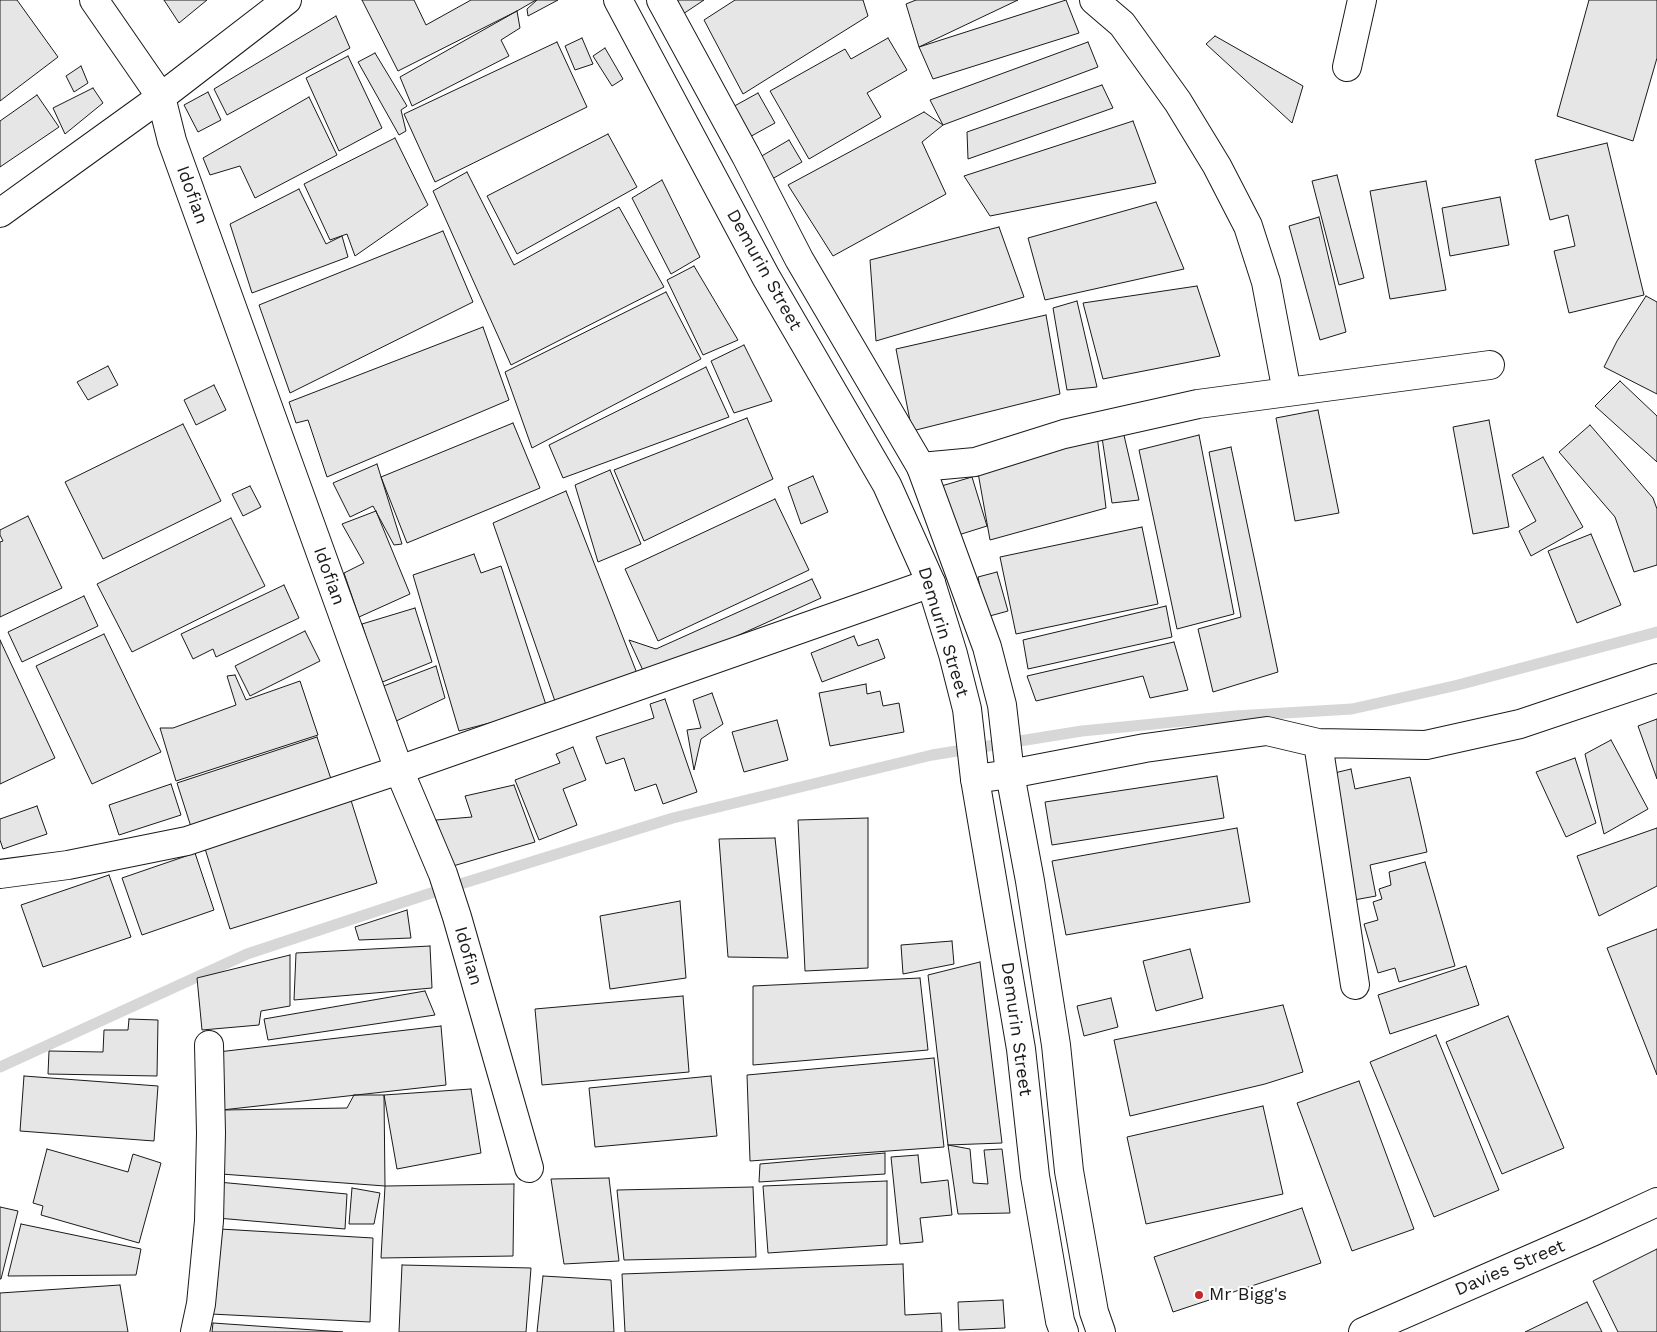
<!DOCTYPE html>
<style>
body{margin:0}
canvas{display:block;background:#fff}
</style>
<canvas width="1657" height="1332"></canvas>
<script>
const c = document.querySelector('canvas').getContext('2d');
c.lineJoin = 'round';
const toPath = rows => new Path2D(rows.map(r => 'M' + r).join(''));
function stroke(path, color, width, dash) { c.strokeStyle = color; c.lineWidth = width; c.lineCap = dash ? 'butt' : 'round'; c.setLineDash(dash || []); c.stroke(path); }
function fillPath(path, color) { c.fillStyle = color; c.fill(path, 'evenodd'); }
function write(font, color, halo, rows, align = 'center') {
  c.font = font + ' "Work Sans",sans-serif'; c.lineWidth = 4; c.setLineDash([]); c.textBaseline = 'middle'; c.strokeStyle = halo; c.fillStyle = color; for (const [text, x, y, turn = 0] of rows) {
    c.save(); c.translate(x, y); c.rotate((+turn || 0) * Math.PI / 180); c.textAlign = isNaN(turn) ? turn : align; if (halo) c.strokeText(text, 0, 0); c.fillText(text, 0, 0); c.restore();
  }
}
stroke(toPath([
 [0,1067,247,954,425,895,673,818,932,755,1082,731,1235,716,1352,709,1458,685,1657,632]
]), '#d7d7d7', 11);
const building = toPath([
 [0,0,17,0,58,57,0,101,0,0],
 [164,0,207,0,179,23,164,0],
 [362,0,414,0,426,25,471,0,536,0,517,11,398,71,362,0],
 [537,0,558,0,528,16,527,9,537,0],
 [674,0,704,0,683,14,674,0],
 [735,0,863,0,868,16,743,94,704,20,735,0],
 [916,0,1018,0,919,47,906,4,916,0],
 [1066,0,1079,33,933,79,919,47,1066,0],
 [1589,0,1657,0,1657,58,1633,141,1557,116,1589,0],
 [517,11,520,28,501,40,509,56,412,106,400,77,517,11],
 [336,16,350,48,227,115,214,89,336,16],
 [1215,36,1303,86,1292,123,1206,44,1215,36],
 [582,38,593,64,575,70,565,46,582,38],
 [888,38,907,70,867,93,881,117,809,159,770,91,845,49,851,59,888,38],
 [557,42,587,107,435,182,404,114,557,42],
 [1088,42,1098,67,943,125,930,100,1088,42],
 [605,48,623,79,612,86,593,56,605,48],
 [375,53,407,106,401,110,406,131,399,135,358,62,375,53],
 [348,56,382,128,339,151,306,78,348,56],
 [81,66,88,83,74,92,66,76,81,66],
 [1102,85,1113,108,968,159,967,132,1102,85],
 [93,88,103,103,65,134,53,108,93,88],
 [208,92,221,120,198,132,184,105,208,92],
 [758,93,775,123,746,139,729,109,758,93],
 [37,95,59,127,0,167,0,121,37,95],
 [309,97,337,155,255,198,240,166,210,175,203,158,309,97],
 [924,112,943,125,922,142,946,194,833,256,788,185,924,112],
 [1133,121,1156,183,990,216,964,176,1133,121],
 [608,134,637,187,517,254,487,196,608,134],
 [395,138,428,205,355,256,347,234,330,240,304,184,395,138],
 [789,140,802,162,772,179,760,157,789,140],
 [1607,143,1644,295,1569,313,1554,251,1575,246,1568,215,1550,220,1535,160,1607,143],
 [467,172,514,265,619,207,664,287,511,365,433,191,467,172],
 [1337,175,1364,278,1339,285,1312,181,1337,175],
 [662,180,700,257,671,274,632,198,662,180],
 [1426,181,1446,290,1390,299,1370,191,1426,181],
 [299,189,326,244,342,236,348,257,252,293,230,224,299,189],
 [1500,197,1509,245,1450,256,1442,208,1500,197],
 [1156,202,1184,269,1045,300,1028,238,1156,202],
 [1319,217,1346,332,1320,340,1289,226,1319,217],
 [999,227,1024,297,876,341,870,260,999,227],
 [443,231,473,302,290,393,259,305,443,231],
 [694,266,738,340,703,355,667,280,694,266],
 [1197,286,1220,356,1103,379,1083,303,1197,286],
 [666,292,701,359,532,448,505,372,666,292],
 [1646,296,1657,302,1657,394,1604,367,1617,341,1646,296],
 [1077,301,1097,387,1067,390,1053,308,1077,301],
 [1046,315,1060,394,912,431,896,349,1046,315],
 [483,327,509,400,327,477,308,420,296,423,289,402,483,327],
 [744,345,772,401,734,413,711,361,744,345],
 [108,366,118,385,88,400,77,382,108,366],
 [706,367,729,417,563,478,549,445,706,367],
 [1620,381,1657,416,1657,462,1595,406,1620,381],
 [214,385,226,410,196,425,184,400,214,385],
 [1318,410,1339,513,1295,521,1276,418,1318,410],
 [747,418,773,479,644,541,614,470,747,418],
 [1489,420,1509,527,1473,534,1453,427,1489,420],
 [513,423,540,488,407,543,381,477,513,423],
 [183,424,221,501,103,559,65,482,183,424],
 [1590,425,1653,498,1657,509,1657,565,1634,572,1615,517,1559,452,1590,425],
 [1101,431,1123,431,1139,500,1112,503,1101,431],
 [1097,435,1106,508,990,540,977,467,1097,435],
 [1199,435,1234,614,1177,629,1139,450,1199,435],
 [1231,447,1278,672,1213,692,1198,629,1241,617,1209,452,1231,447],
 [1543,457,1583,527,1531,556,1519,531,1536,521,1512,475,1543,457],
 [377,464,402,544,394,545,373,506,350,517,333,483,377,464],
 [610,470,641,544,598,562,575,485,610,470],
 [813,476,828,512,801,524,788,487,813,476],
 [972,477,987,526,952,537,938,487,972,477],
 [250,486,261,507,243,516,232,494,250,486],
 [566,491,638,676,557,707,493,523,566,491],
 [775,499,809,570,658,641,625,569,775,499],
 [376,511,410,594,359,617,344,573,364,563,342,524,376,511],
 [28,516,62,588,0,617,0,542,3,541,0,535,0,530,28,516],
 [231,518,265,586,132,652,97,584,231,518],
 [1142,527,1158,604,1016,634,1000,557,1142,527],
 [1591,534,1621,605,1577,623,1548,551,1591,534],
 [474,554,481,573,501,566,547,708,459,731,413,575,474,554],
 [997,572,1008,611,986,617,978,577,997,572],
 [812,579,821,598,646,677,629,640,656,649,812,579],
 [284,585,299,618,216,657,213,649,193,659,181,634,284,585],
 [84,596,98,626,22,662,8,632,84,596],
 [1166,606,1172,637,1028,669,1023,640,1166,606],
 [415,608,432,662,380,683,362,624,415,608],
 [305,631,320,661,250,696,235,666,305,631],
 [104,634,161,752,92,784,36,666,104,634],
 [854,636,858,646,878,639,885,658,822,682,811,653,854,636],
 [0,640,55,758,0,784,0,640],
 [1174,642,1188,690,1150,698,1143,676,1036,701,1027,676,1174,642],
 [436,666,445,698,392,723,381,687,436,666],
 [235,675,246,700,300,681,318,735,176,781,160,728,173,728,236,705,227,676,235,675],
 [866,684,867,694,880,691,883,706,899,703,904,732,830,746,819,693,866,684],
 [712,693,723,724,701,739,694,770,687,730,701,728,693,700,712,693],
 [665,699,697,792,663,804,656,784,635,791,624,758,606,764,596,737,654,718,650,704,665,699],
 [1657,719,1657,779,1638,726,1657,719],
 [777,720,788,760,744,772,732,732,777,720],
 [317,737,333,785,192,830,177,783,317,737],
 [1611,740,1648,809,1604,834,1585,754,1611,740],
 [573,747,586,780,563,789,577,825,539,840,515,780,560,763,556,754,573,747],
 [1575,758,1596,823,1566,837,1536,772,1575,758],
 [1351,769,1355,789,1410,777,1427,852,1370,865,1376,896,1354,900,1326,775,1351,769],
 [1217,776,1224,818,1052,845,1045,802,1217,776],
 [171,784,181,815,119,835,109,805,171,784],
 [514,785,535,842,453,866,436,820,472,817,465,796,514,785],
 [349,794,377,883,230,929,202,839,349,794],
 [37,806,47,834,3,849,0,840,0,819,37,806],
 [868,818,868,968,805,971,798,820,868,818],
 [1237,828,1250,902,1066,935,1052,861,1237,828],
 [1657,828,1657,886,1599,916,1577,856,1657,828],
 [775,838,788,958,728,957,719,839,775,838],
 [195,853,214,910,142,935,122,878,195,853],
 [1425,862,1455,966,1399,982,1395,968,1378,973,1364,924,1378,920,1373,902,1382,899,1379,889,1391,885,1389,872,1425,862],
 [109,875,131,937,43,967,21,905,109,875],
 [680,901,686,978,610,989,600,916,680,901],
 [407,910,411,938,359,940,355,927,407,910],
 [1657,929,1657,1075,1607,948,1657,929],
 [952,941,954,964,903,974,901,945,952,941],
 [430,946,432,988,294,1000,296,953,430,946],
 [1190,949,1203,998,1156,1011,1143,961,1190,949],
 [290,955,290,1006,261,1011,259,1025,202,1030,197,978,290,955],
 [980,962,1002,1143,948,1145,928,975,980,962],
 [1466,966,1479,1005,1390,1034,1378,995,1466,966],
 [920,978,928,1050,753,1065,753,986,920,978],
 [425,991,435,1015,268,1040,264,1019,425,991],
 [683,996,689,1072,542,1085,535,1009,683,996],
 [1111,998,1118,1027,1084,1036,1077,1006,1111,998],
 [1283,1005,1303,1072,1265,1084,1130,1116,1114,1040,1283,1005],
 [1508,1016,1564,1148,1502,1174,1446,1042,1508,1016],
 [129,1019,158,1020,157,1076,48,1074,49,1051,103,1052,104,1030,128,1030,129,1019],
 [441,1026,446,1085,213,1111,218,1052,441,1026],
 [1436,1035,1499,1190,1434,1217,1370,1062,1436,1035],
 [934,1058,944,1147,750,1161,747,1075,934,1058],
 [24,1076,158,1086,154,1141,20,1131,24,1076],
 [711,1076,717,1136,595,1147,589,1088,711,1076],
 [1359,1081,1414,1229,1352,1251,1297,1103,1359,1081],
 [471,1089,481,1153,397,1169,384,1095,471,1089],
 [354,1095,384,1095,385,1186,221,1174,223,1110,347,1108,354,1095],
 [1263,1106,1283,1194,1146,1224,1127,1137,1263,1106],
 [948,1145,970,1149,973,1183,988,1184,984,1150,1002,1149,1010,1213,958,1214,948,1145],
 [47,1149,128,1172,133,1154,161,1163,139,1243,41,1215,43,1206,33,1203,47,1149],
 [885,1153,885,1174,759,1182,760,1164,885,1153],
 [918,1155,921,1183,948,1180,952,1215,920,1218,923,1242,900,1244,891,1157,918,1155],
 [609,1178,619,1261,564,1264,551,1179,609,1178],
 [887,1181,887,1245,768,1253,763,1186,887,1181],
 [218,1182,347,1194,345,1229,217,1218,218,1182],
 [514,1184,513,1256,381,1258,385,1186,514,1184],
 [753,1187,756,1257,624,1260,617,1190,753,1187],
 [352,1188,380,1193,374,1224,349,1224,352,1188],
 [0,1207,18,1211,1,1279,0,1279,0,1207],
 [1302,1208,1321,1263,1173,1312,1154,1257,1302,1208],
 [21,1224,141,1249,136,1275,8,1276,21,1224],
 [220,1229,373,1238,370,1322,211,1314,220,1229],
 [1657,1249,1657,1332,1618,1332,1593,1281,1657,1249],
 [903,1264,905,1315,941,1313,942,1332,625,1332,622,1274,903,1264],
 [402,1265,531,1268,526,1332,399,1332,402,1265],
 [543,1276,611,1280,614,1332,537,1332,543,1276],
 [120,1285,128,1332,0,1332,0,1293,120,1285],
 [1003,1300,1005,1328,959,1330,958,1302,1003,1300],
 [1587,1302,1602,1332,1525,1332,1587,1302],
 [213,1323,343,1332,212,1332,213,1323]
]);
fillPath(building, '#e6e6e6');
stroke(building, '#1a1a1a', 1);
const street = toPath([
 [94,0,161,97,172,141,399,770,443,874,457,917,529,1168],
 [1094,0,1122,24,1178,102,1217,166,1248,226,1266,282,1287,392],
 [1347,67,1362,0],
 [0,213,161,97,287,0],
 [921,467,975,462,1064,434,1198,404,1490,365],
 [1318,743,1355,985],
 [975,779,1010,774,1145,748,1267,731,1318,743,1426,745,1520,724,1657,678],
 [0,874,68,865,187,841,399,770,931,583],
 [195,1332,201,1304,209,1221,211,1133,209,1045]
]);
const secondary = toPath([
 [618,0,766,277,887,485,931,583,953,654,967,709,975,779,1021,1049,1035,1176,1060,1321,1064,1332],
 [661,0,746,156,799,259,921,467,987,647,1002,705,1010,774,1030,881,1056,1045,1069,1171,1094,1312,1101,1332],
 [1363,1332,1592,1232,1657,1202]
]);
stroke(street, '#1a1a1a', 30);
stroke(secondary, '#1a1a1a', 30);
stroke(street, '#fff', 28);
stroke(secondary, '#fff', 28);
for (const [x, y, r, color] of [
 [1199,1295,5,"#c62828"]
]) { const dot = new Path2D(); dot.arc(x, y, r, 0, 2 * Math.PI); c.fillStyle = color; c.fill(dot); stroke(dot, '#fff', 2); }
write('18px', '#1a1a1a', '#fff', [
 ["Idofian",192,195,70],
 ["Demurin Street",764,270,61],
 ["Idofian",329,576,70],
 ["Demurin Street",943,632,73],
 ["Idofian",468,956,74],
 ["Demurin Street",1016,1029,82],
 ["Davies Street",1510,1268,-23]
]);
write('18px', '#1a1a1a', '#fff', [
 ["Mr Bigg's",1209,1295]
], 'left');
</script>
